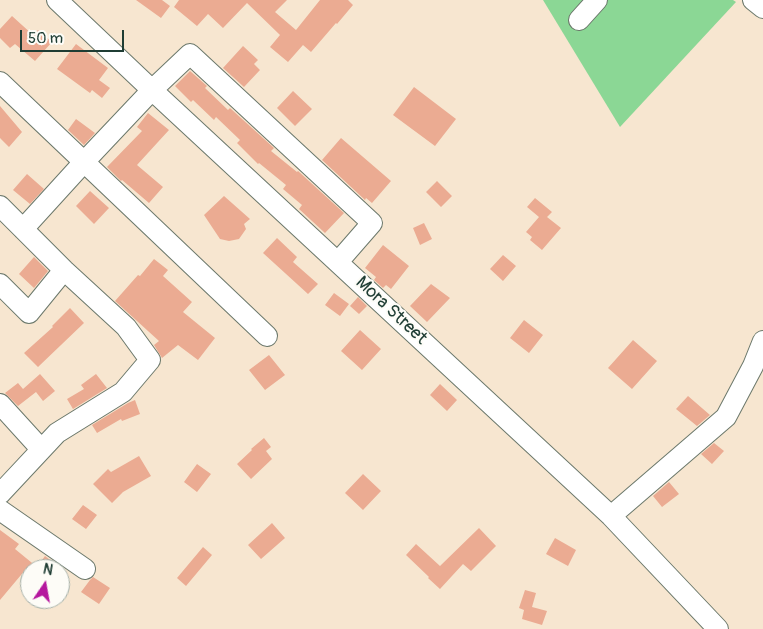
<!DOCTYPE html>
<style>
body{margin:0}
#map{position:relative;width:763px;height:629px;overflow:hidden;background:#f7e6d0;font-family:Pangolin,sans-serif}
canvas{display:block}
.north{position:absolute;left:20px;top:559px;width:50px;height:50px;box-sizing:border-box;background:#fdfcf7;border:1px solid #a4b0a9;border-radius:50%;rotate:12deg;font-size:14px;font-weight:700;line-height:20px;text-align:center;color:#1f3d34}
.north::after{content:'';display:block;margin:auto;width:18px;height:22px;background:#b5179e;clip-path:polygon(50% 0,100% 100%,50% 72%,0 100%)}
.scale{position:absolute;left:20px;top:30px;width:104px;height:22px;box-sizing:border-box;border:2px solid #1f3d34;border-top:0;padding-left:6px;font-size:15px;line-height:18px;white-space:nowrap;color:#1f3d34;-webkit-text-stroke:4px #fdfcf7;paint-order:stroke}
</style>
<div id="map">
<canvas width="763" height="629"></canvas>
<div class="north">N</div>
<div class="scale">50 m</div>
</div>
<script>
const c = document.querySelector('canvas').getContext('2d');
c.lineJoin = 'round';
function fillPath(path, color) { c.fillStyle = color; c.fill(path, 'evenodd'); }
const toPath = rows => new Path2D(rows.map(r => 'M' + r).join(''));
function stroke(path, color, width, dash) { c.strokeStyle = color; c.lineWidth = width; c.lineCap = dash ? 'butt' : 'round'; c.setLineDash(dash || []); c.stroke(path); }
function write(font, color, halo, rows, align = 'center') {
  c.font = font + ' Pangolin,sans-serif'; c.lineWidth = 4; c.setLineDash([]); c.textBaseline = 'middle'; c.strokeStyle = halo; c.fillStyle = color; for (const [text, x, y, turn = 0] of rows) {
    c.save(); c.translate(x, y); c.rotate((+turn || 0) * Math.PI / 180); c.textAlign = isNaN(turn) ? turn : align; if (halo) c.strokeText(text, 0, 0); c.fillText(text, 0, 0); c.restore();
  }
}
fillPath(toPath([
 [543,0,733,0,736,2,620,127]
]), '#8bd795');
fillPath(toPath([
 [136,0,162,0,170,6,161,18],
 [179,0,287,0,275,12,296,30,320,0,348,0,353,5,337,24,336,23,311,52,303,45,288,62,270,47,280,35,247,3,223,28,208,14,197,26,174,7],
 [12,16,33,35,38,30,52,42,35,61,15,44,10,48,0,38,0,29],
 [76,44,108,68,99,80,110,88,102,98,92,90,90,93,57,69],
 [243,46,258,60,254,64,260,70,244,87,223,68],
 [190,71,207,86,205,88,228,110,230,108,274,148,271,151,297,172,298,171,344,213,325,233,299,209,302,205,283,189,286,185,259,163,258,164,237,143,240,140,216,117,214,120,193,100,191,102,175,86],
 [414,87,456,119,435,146,393,115],
 [293,91,312,109,295,126,277,108],
 [0,106,22,132,9,147,0,138],
 [148,113,169,130,158,142,137,165,163,187,149,203,122,180,121,181,107,167,142,131,137,127],
 [76,119,95,133,84,145,68,130],
 [341,138,391,181,372,203,366,198,365,200,322,160],
 [27,174,44,189,30,204,13,190],
 [437,181,452,196,441,207,426,192],
 [90,191,109,208,94,224,76,206],
 [224,196,250,219,244,224,246,229,239,239,229,241,220,239,204,215],
 [535,198,552,212,547,217,561,228,542,250,530,240,532,237,526,232,539,217,527,207],
 [424,223,432,239,420,245,413,228],
 [277,238,297,257,293,262,318,284,308,294,263,253],
 [383,245,409,266,391,289,386,285,383,288,374,280,376,277,365,268],
 [503,255,516,266,503,281,490,269],
 [34,257,48,271,34,288,19,274],
 [154,259,168,270,163,276,192,302,183,312,215,338,198,360,178,345,162,358,154,345,159,341,115,301,138,275,140,276],
 [431,284,450,298,427,322,410,306],
 [334,293,349,304,340,316,325,305],
 [358,297,367,306,359,314,350,306],
 [70,308,84,323,38,367,24,353,53,327,52,326],
 [524,320,543,335,529,353,510,338],
 [360,330,381,349,362,370,341,351],
 [633,340,657,361,632,389,608,368],
 [269,355,285,375,265,390,249,370],
 [40,374,55,391,43,401,36,392,18,406,5,393,18,383,23,389],
 [96,374,107,388,73,409,67,399,84,389,81,385],
 [440,384,457,400,447,411,430,395],
 [688,396,710,415,697,426,676,409],
 [135,400,140,414,122,421,121,419,97,433,92,425,128,403],
 [264,438,271,447,266,451,272,459,251,479,237,464,252,450,251,449],
 [714,443,724,451,712,464,701,454],
 [139,456,151,476,123,492,112,503,93,484,108,469,111,472],
 [197,464,211,474,197,492,184,482],
 [363,474,381,491,363,510,345,493],
 [669,482,679,494,662,507,653,496],
 [83,505,97,515,86,529,72,519],
 [272,523,285,538,261,559,248,545],
 [479,528,496,546,471,571,463,564,440,589,428,578,429,577,406,555,416,544,440,566],
 [0,530,19,544,15,549,37,567,45,556,62,569,26,569,0,600],
 [555,538,576,550,568,566,546,554],
 [203,547,212,555,186,586,177,578],
 [93,577,110,588,99,604,81,592,90,580],
 [525,590,536,593,532,607,547,611,542,625,522,619,524,610,519,608]
]), '#ebab92');
const minor = toPath([
 [57,0,152,90,611,516,718,629],
 [753,0,763,8],
 [579,20,597,0],
 [0,82,267,336],
 [0,206,64,270,126,327,150,360,123,392,57,433,0,494],
 [23,229,84,162,152,90,190,54,372,223,338,262],
 [0,284,29,313,64,270],
 [0,404,41,449],
 [0,510,85,569],
 [611,516,726,417,753,366,763,341]
]);
stroke(minor, '#6b786b', 22);
stroke(minor, '#fff', 20);
write('18px', '#1f3d34', '#fdfcf7', [
 ["Mora Street",391,311,43]
]);
</script>
